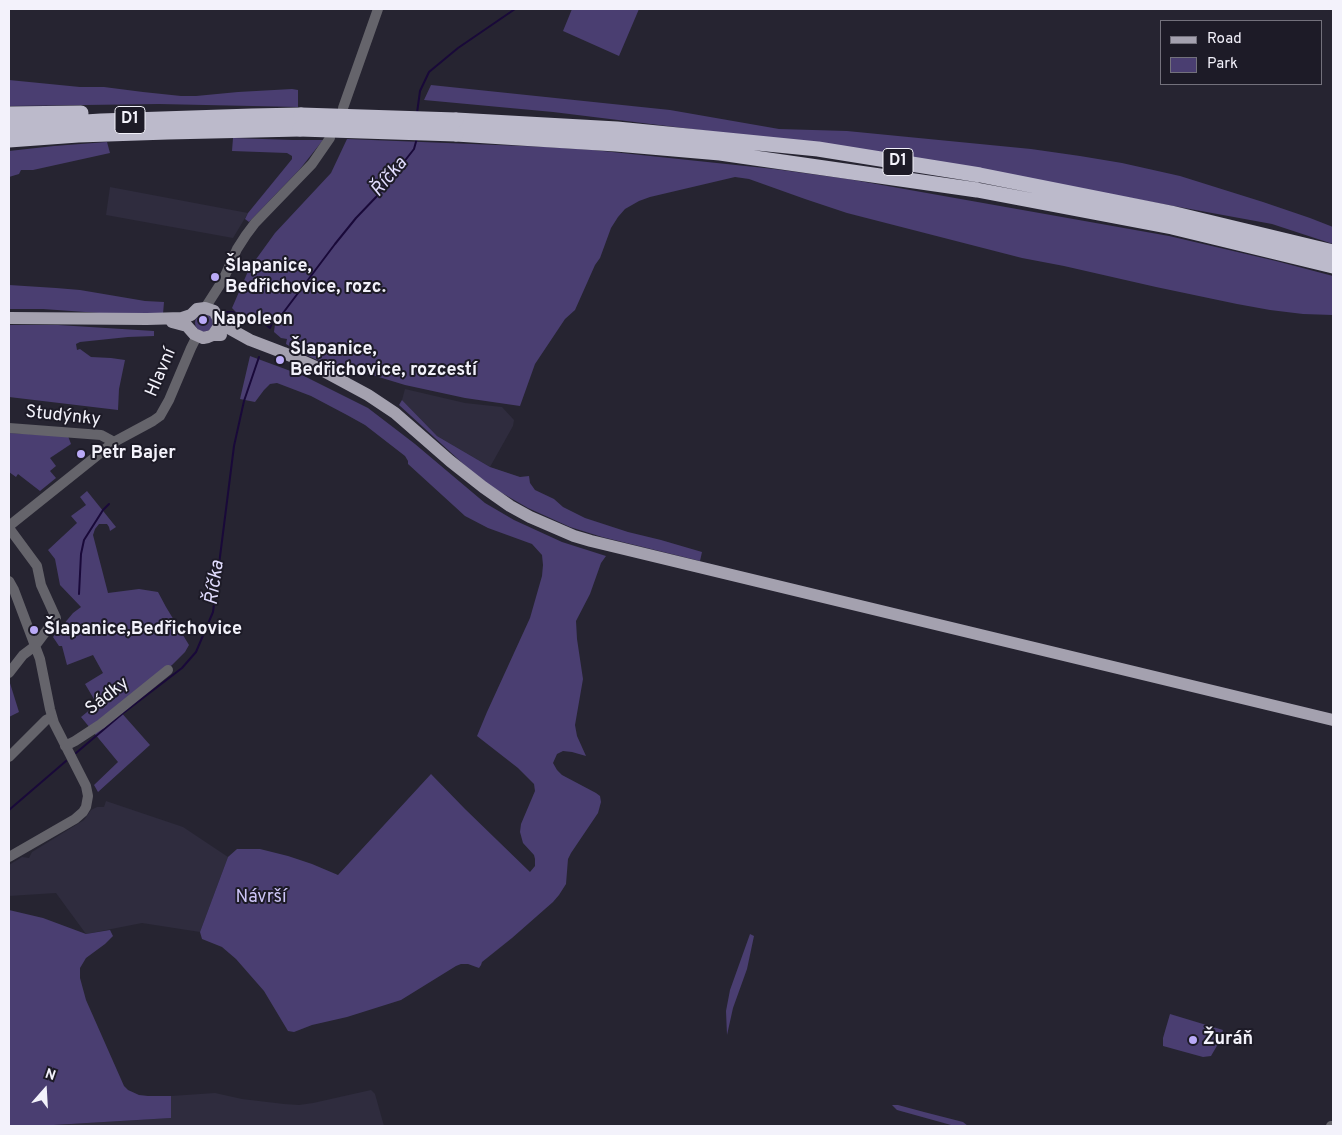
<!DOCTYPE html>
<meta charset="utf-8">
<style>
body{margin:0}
#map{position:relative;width:1342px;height:1135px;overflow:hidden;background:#262431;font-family:Overpass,sans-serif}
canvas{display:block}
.frame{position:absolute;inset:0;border:10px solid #f3f2fb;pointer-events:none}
.legend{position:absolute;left:1160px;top:20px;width:162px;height:65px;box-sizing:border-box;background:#1d1b27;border:1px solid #73717c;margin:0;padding:6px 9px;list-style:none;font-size:15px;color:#f3f2fb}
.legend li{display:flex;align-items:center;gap:10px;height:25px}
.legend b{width:25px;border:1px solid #73717c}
.north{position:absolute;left:20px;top:1065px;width:50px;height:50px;-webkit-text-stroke:4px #1d1b27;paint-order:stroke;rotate:19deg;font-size:14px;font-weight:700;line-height:20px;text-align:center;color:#f3f2fb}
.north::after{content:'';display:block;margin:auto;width:18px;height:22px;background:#f3f2fb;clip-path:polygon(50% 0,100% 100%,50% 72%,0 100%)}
</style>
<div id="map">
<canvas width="1342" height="1135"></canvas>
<div class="frame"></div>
<ul class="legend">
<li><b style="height:6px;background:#a4a1af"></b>Road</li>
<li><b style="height:14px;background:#4a3e71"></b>Park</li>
</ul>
<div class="north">N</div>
</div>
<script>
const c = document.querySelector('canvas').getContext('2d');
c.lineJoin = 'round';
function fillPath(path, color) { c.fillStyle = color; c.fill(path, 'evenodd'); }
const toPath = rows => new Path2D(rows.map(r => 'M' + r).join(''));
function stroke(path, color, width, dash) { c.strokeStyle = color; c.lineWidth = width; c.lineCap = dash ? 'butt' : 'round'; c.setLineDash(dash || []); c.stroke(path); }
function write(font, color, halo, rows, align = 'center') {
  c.font = font + ' Overpass,sans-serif'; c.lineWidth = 4; c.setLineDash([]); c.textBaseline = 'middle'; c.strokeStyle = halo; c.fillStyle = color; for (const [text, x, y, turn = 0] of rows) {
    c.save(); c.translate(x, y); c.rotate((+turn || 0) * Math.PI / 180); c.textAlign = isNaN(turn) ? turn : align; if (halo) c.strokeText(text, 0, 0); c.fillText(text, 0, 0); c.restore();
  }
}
fillPath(toPath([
 [110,187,200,204,248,213,233,238,106,215],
 [405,389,465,403,502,407,514,420,513,426,490,467,437,436,402,400],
 [106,801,183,827,228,857,200,932,142,923,86,934,56,893,9,896,9,865,22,857,29,858,32,852,84,820,91,810,97,807,104,807],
 [371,1090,375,1094,384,1126,37,1126,171,1118,171,1096,215,1093,242,1099,284,1104,299,1105,313,1103]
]), '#2f2c3e');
fillPath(toPath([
 [572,9,639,9,619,56,563,31],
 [9,80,80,87,104,87,143,92,181,96,196,96,238,92,292,89,298,90,298,107,159,104,9,106],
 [431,85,670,110,779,129,847,131,1031,149,1080,156,1122,163,1180,176,1263,202,1310,218,1333,227,1333,244,1272,224,939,163,854,149,553,112,424,100],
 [233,138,293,140,323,140,300,169,249,222,245,219,248,213,288,164,292,159,292,156,287,153,232,151],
 [347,139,547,147,593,150,774,169,848,179,1169,236,1276,261,1333,276,1333,315,1303,314,1270,310,1237,304,1156,287,1064,266,1022,258,847,213,805,199,749,179,735,177,650,197,639,201,625,209,618,217,611,228,600,258,595,265,575,310,565,319,535,364,520,406,465,398,405,385,369,374,353,371,338,369,301,353,286,344,287,339,281,338,274,332,275,324,260,319,249,319,238,314,232,308,249,269,275,233,331,173],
 [107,142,110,153,33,170,21,170,19,174,9,177,9,151,54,146],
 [9,285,56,288,80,290,145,301,164,302,163,314,127,315,43,309,9,309],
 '195 323a9 9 0 1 1 18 0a9 9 0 1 1-18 0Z',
 [9,325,58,325,154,331,154,336,128,337,80,342,76,344,77,350,80,349,91,357,111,358,125,360,119,389,118,410,9,397],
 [250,356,304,376,368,408,415,444,485,503,514,520,562,542,606,556,601,563,590,594,576,621,577,639,583,679,575,725,577,736,586,756,572,752,563,751,557,754,553,763,557,770,562,775,596,793,600,796,601,802,598,813,571,853,568,859,566,884,559,895,553,902,512,938,482,962,481,965,479,968,468,964,461,964,456,966,401,1000,347,1017,312,1025,294,1032,288,1031,264,991,236,959,222,947,202,939,200,932,228,857,237,849,260,849,288,856,312,864,338,875,431,774,465,809,530,872,535,866,535,859,534,855,523,843,520,832,521,824,535,791,534,784,518,768,477,736,487,712,530,618,542,576,543,565,542,555,532,544,488,528,465,516,408,464,408,461,405,456,365,425,347,415,311,396,277,383,270,384,264,390,255,402,240,399],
 [402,400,437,436,490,467,520,477,529,476,530,483,535,490,554,499,563,507,585,518,628,532,661,540,702,552,700,561,602,537,570,527,528,508,495,489,471,471,399,405],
 [9,433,68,436,71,444,50,458,56,466,50,471,56,478,40,491,18,474,16,477,9,472],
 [87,491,116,527,110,531,109,527,107,524,99,524,95,529,93,535,108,593,139,589,158,592,166,607,189,645,185,652,172,665,147,685,119,710,150,745,98,792,94,785,118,762,81,717,97,704,85,684,103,673,93,655,67,665,62,646,59,646,53,637,73,613,81,607,60,585,55,559,48,550,77,523,71,516,86,505,80,497],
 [9,680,19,712,9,717],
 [9,910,43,918,86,934,110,930,113,936,105,944,86,958,80,968,80,978,86,1000,124,1086,128,1090,139,1095,148,1096,171,1096,171,1118,37,1126,9,1126,10,1121,9,1121],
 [750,934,754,936,747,969,733,1008,727,1035,726,1011,730,990],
 [1170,1014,1223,1030,1218,1044,1211,1056,1203,1057,1163,1046,1163,1038],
 [892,1105,898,1105,924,1112,963,1122,968,1126,951,1125,897,1110]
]), '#4a3e71');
stroke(toPath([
 [417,113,420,91,429,72,458,48,515,9],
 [227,312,233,312,237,316,248,321,261,321,270,328,272,323,280,317,335,244,356,218,378,195,414,149,417,138],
 [79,594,81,554,84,540,103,510,109,504],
 [76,753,122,714,182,668,196,652,213,612,234,446,244,401,259,357],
 [9,810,66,761]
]), '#190939', 2);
stroke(toPath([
 [343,108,378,9],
 [205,308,223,280,237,249,246,235,255,223,312,164,330,138],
 [9,428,101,435,114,442],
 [9,526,114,442,153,421,160,416,169,400,191,348,197,336],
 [9,528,37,566,41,585,56,618,35,646,23,655,9,673],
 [9,581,14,590,40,659,50,709,54,723,86,786,88,796,86,807,83,812,75,819,9,857],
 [65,746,75,741,101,724,168,670],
 [9,757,46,720,52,717],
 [1331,1126,1333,1126]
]), '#65646b', 10);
stroke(toPath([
 [9,318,147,319,182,318,191,315,197,309,205,308,214,311,218,318,219,326,213,335],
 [219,321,223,325,250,340,284,353,318,368,368,395,395,413,450,461,483,487,510,506,530,517,574,536,591,541,1333,720],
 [172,322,187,326,194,334,203,338,208,337,213,335,221,335]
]), '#a4a1af', 12);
stroke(toPath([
 [9,114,81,113],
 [456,120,617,129,818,149,980,175,1171,213,1333,252],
 [9,127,101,121,252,116,301,115],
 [456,134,616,144,720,153,977,190,1172,227,1333,266],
 [9,140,78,135,168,132,300,129]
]), '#bcbacb', 15);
stroke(toPath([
 [301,115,456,120],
 [300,129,456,134]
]), '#bcbacb', 15);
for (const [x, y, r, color] of [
 [215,277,5,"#baaaf7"],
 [203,320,5,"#baaaf7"],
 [280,360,5,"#baaaf7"],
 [81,454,5,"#baaaf7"],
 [34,630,5,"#baaaf7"],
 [1193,1040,5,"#baaaf7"]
]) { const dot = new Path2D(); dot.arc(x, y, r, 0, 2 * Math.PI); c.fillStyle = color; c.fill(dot); stroke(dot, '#1d1b27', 2); }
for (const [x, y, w] of [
 [130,120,30],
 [898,162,30]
]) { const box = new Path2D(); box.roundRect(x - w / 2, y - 13.5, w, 27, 4); c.fillStyle = '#1d1b27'; c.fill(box); stroke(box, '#f3f2fb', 1); }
write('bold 16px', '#f3f2fb', null, [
 ["D1",130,120],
 ["D1",898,162]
]);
write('bold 18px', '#f3f2fb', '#1d1b27', [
 ["Šlapanice,",225,267],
 ["Bedřichovice, rozc.",225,288],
 ["Napoleon",213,320],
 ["Šlapanice,",290,350],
 ["Bedřichovice, rozcestí",290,371],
 ["Petr Bajer",91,454],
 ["Šlapanice,Bedřichovice",44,630],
 ["Žuráň",1203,1040]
], 'left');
write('18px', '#f3f2fb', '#1d1b27', [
 ["Hlavní",162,373,-67],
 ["Studýnky",63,417,6],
 ["Sádky",108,697,-38]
]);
write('18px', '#cdc5f7', '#1d1b27', [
 ["Návrší",261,898]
]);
write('italic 19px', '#e1dcfe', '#1d1b27', [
 ["Říčka",390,178,-50],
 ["Říčka",216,583,-82]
]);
</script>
